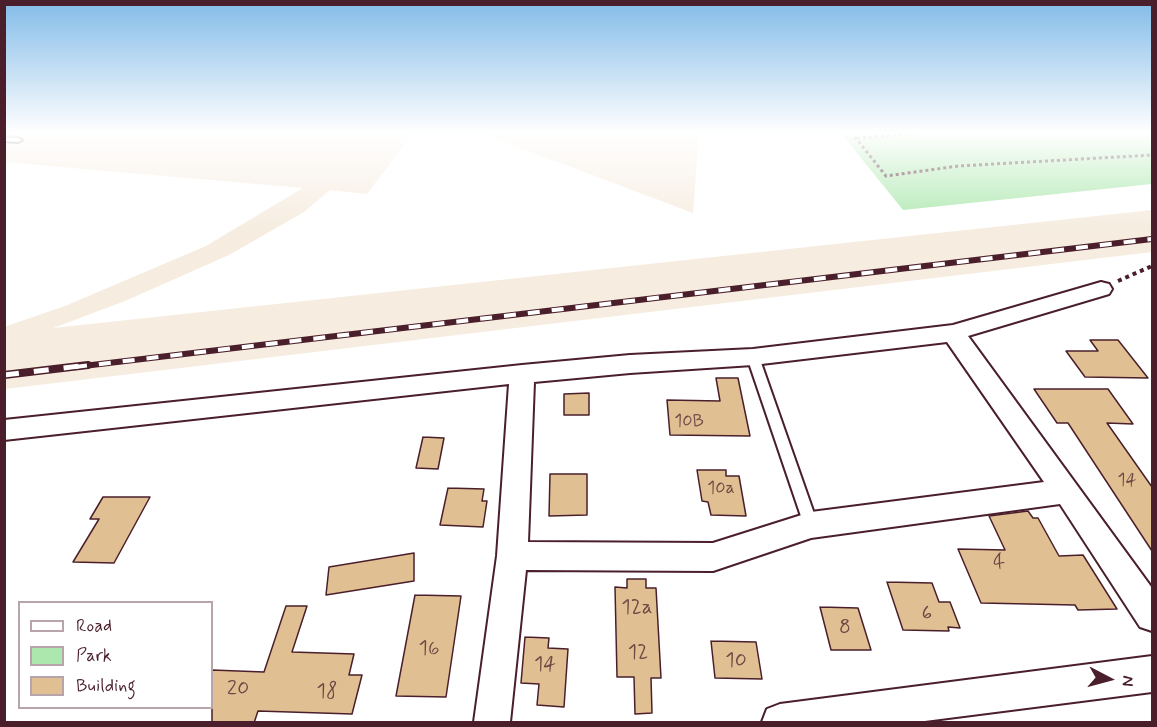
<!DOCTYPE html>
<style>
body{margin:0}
#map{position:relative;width:1157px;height:727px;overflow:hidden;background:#fff;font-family:Mynerve,sans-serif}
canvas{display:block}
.frame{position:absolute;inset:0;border:6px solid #4a1f2b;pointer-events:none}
.legend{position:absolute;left:18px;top:601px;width:195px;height:108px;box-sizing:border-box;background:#fff;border:2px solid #b7a5aa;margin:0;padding:8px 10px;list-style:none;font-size:18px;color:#4a1f2b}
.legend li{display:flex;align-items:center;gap:12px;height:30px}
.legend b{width:30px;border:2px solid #b7a5aa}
.north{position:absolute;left:1079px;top:649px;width:60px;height:60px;-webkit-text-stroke:4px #fff;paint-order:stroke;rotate:96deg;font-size:16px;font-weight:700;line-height:24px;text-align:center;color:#4a1f2b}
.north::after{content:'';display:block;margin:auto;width:21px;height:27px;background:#4a1f2b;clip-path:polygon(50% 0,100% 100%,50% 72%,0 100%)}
</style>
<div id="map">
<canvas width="1157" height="727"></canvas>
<div class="frame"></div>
<ul class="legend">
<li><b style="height:8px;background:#fff"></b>Road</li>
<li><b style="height:16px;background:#ace7ad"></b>Park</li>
<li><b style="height:16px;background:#e0c093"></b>Building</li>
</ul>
<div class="north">N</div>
</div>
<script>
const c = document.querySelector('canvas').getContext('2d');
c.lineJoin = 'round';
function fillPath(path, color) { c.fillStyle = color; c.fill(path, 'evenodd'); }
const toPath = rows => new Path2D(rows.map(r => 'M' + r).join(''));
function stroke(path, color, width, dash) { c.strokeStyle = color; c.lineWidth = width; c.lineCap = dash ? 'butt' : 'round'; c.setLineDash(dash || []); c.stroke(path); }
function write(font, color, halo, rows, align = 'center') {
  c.font = font + ' Mynerve,sans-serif'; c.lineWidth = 4.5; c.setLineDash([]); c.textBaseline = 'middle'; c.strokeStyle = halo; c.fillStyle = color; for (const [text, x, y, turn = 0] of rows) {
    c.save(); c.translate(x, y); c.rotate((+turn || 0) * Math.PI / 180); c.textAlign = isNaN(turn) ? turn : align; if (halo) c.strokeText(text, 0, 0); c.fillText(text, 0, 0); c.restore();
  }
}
fillPath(toPath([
 [5,132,414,132,367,194,330,190,304,212,229,255,125,301,53,328,1152,210,1152,252,5,389,4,327,65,306,206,246,303,188,5,162],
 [478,132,699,132,693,213]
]), '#f6ecdf');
fillPath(toPath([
 [840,132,1152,132,1152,184,903,210]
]), '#ace7ad');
const building = toPath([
 [1090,340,1118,340,1148,378,1085,377,1066,351,1098,351,1090,340],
 [716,378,738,378,750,436,670,435,667,400,720,401,716,378],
 [1034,389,1108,389,1133,424,1107,423,1152,487,1152,551,1068,423,1057,423,1034,389],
 [589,393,589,415,564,415,564,394,589,393],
 [423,437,444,438,438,469,416,468,423,437],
 [697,470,726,470,726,476,739,476,746,516,711,515,708,502,702,501,697,470],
 [550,474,587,474,587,515,549,516,550,474],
 [448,488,484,489,482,501,487,501,483,527,440,525,448,488],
 [103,497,150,497,114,563,73,562,99,519,90,519,103,497],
 [1028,511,1033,518,1038,518,1059,556,1083,555,1117,609,1078,610,1075,605,981,603,958,549,1005,550,989,516,1028,511],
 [414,553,414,581,326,595,329,567,414,553],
 [627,579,646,579,646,588,656,588,661,678,651,678,652,713,635,714,634,677,617,677,615,587,627,588,627,579],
 [887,582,932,583,939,602,950,602,960,628,948,627,949,631,903,630,887,582],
 [415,595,461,596,446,697,396,696,415,595],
 [286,606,307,606,292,652,354,654,349,675,362,675,352,714,258,711,254,723,212,723,212,670,264,672,286,606],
 [820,607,858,608,871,650,831,650,820,607],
 [525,637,549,638,548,648,568,649,564,707,537,705,539,684,521,683,525,637],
 [711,641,756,642,762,679,715,678,711,641]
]);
fillPath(building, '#e0c093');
stroke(building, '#4a1f2b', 1.5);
const lane = toPath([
 [4,137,18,138,22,140,18,142,4,141,4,137],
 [753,353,759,357,818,525,816,530,811,532,806,530,804,525,747,357,753,353]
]);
const street = toPath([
 [1101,282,1109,284,1112,289,1109,294,968,336,1152,588,1152,631,1140,627,1060,504,811,538,713,571,526,570,510,722,474,722,497,556,509,384,4,440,4,420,522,365,630,355,753,349,953,325,1101,282],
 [947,342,1044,482,811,512,713,543,528,542,534,382,630,373,753,365,947,342],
 [1152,656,1152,692,917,722,762,722,767,709,780,704,1152,656]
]);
stroke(lane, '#4a1f2b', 4);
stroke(street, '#4a1f2b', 4);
stroke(toPath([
 [851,132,886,176,958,166,1152,155],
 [857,138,932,132]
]), '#4a1f2b', 3, [3, 3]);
stroke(toPath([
 [1118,281,1152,266]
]), '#4a1f2b', 4, [4, 4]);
fillPath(lane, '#fff');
fillPath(street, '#fff');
const railFar1 = toPath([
 [75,367,1152,239]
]);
const rail = toPath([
 [4,375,88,365]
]);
stroke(railFar1, '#4a1f2b', 6);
stroke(rail, '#4a1f2b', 8);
stroke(railFar1, '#fff', 4, [12]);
stroke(rail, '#fff', 5, [15]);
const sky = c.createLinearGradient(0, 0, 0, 233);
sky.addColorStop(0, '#82bbe8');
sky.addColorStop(0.57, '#fff');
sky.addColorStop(1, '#ffffff00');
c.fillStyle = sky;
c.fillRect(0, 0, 1157, 233);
write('18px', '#704745', null, [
 ["10B",689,422],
 ["14",1127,481],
 ["10a",721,489]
]);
write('21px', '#704745', null, [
 ["4",999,564],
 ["12a",637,609],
 ["6",927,615],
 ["8",845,629],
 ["16",429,650],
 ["12",638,654],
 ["10",736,662],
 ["14",545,666],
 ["20",238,690],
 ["18",327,693]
]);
</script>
